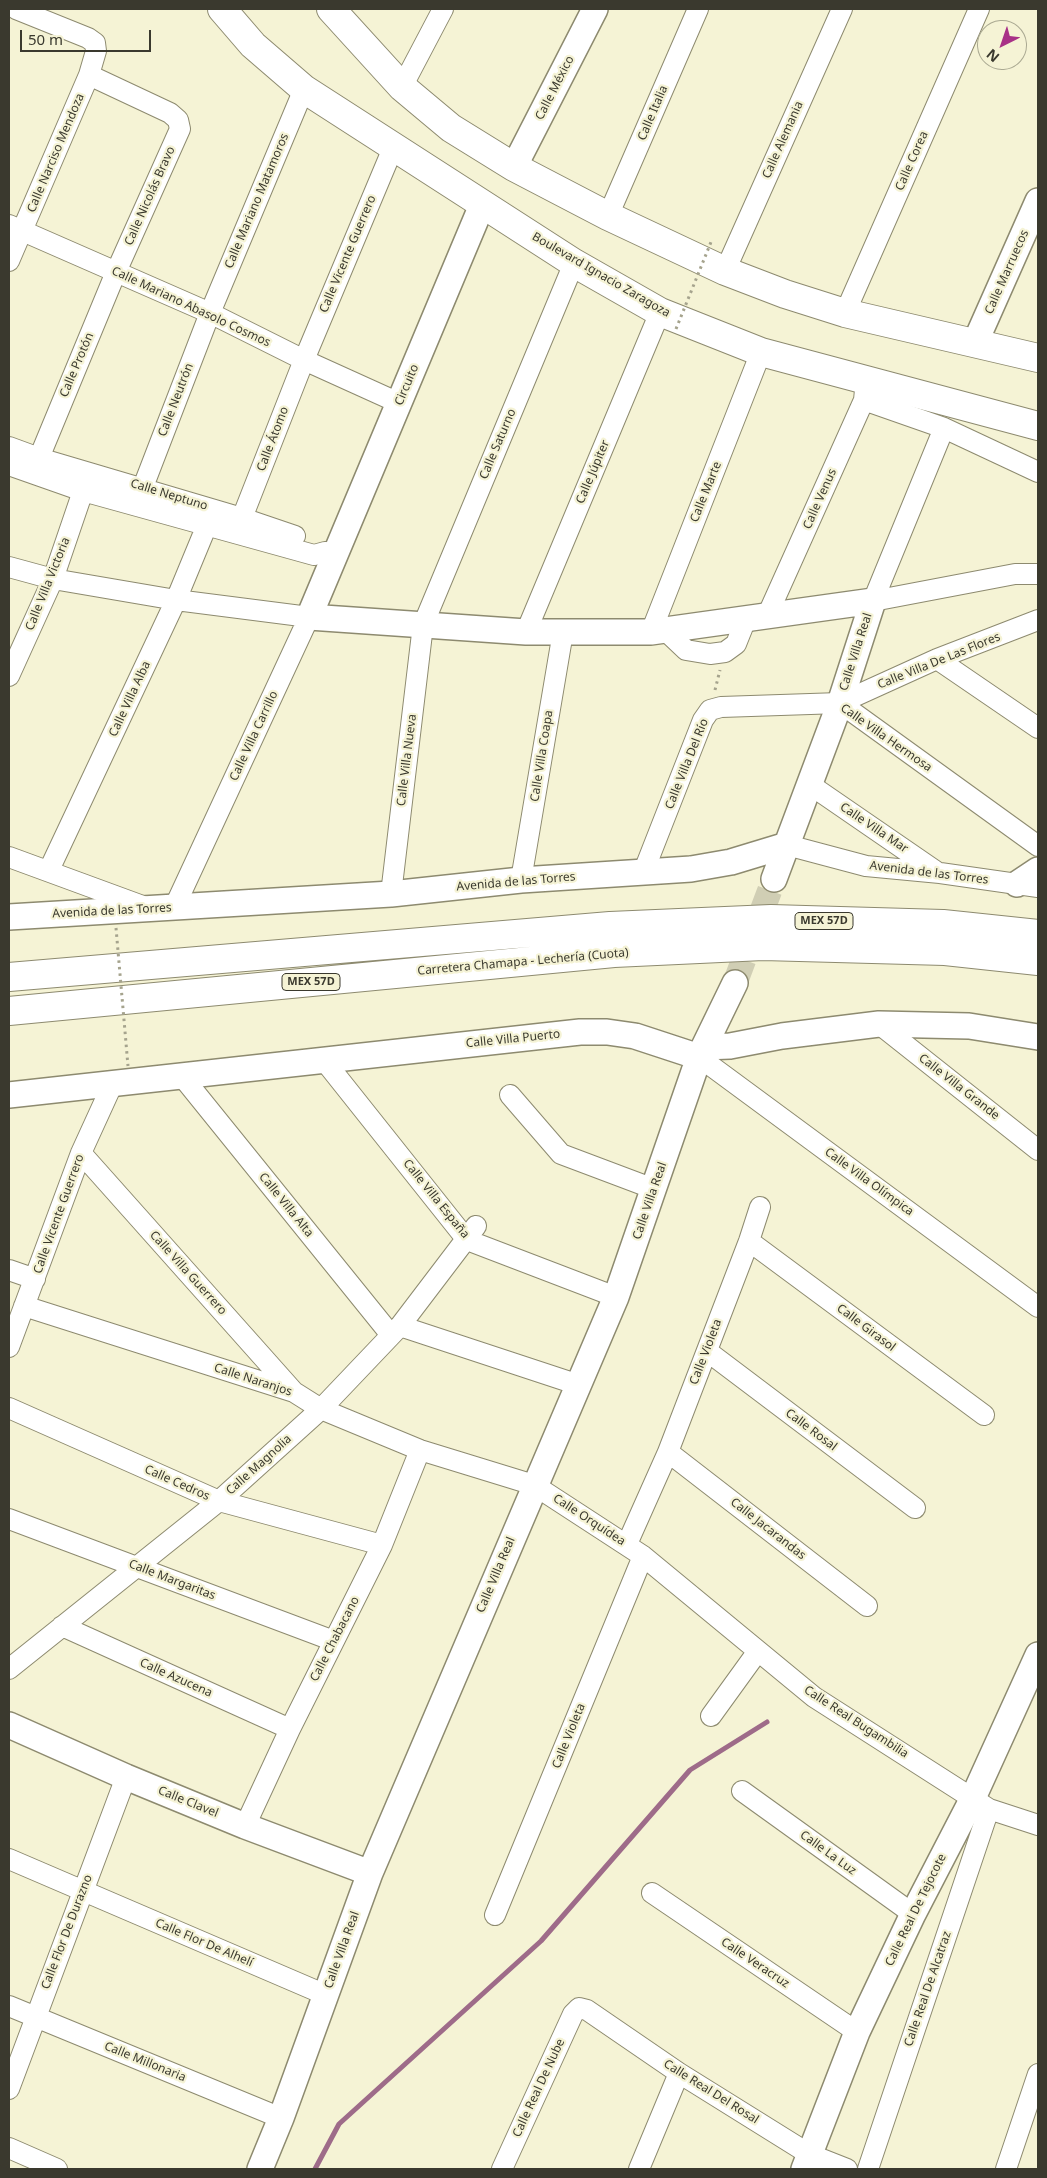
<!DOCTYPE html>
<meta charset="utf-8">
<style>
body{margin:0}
#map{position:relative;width:1047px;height:2178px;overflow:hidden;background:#f5f3d5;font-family:"Noto Sans",sans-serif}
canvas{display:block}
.frame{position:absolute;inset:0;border:10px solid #3a392e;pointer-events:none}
.north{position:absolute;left:977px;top:20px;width:50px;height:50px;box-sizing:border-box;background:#f5f3d5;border:1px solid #aaa992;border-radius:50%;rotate:221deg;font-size:14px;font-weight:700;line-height:20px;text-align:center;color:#3a392e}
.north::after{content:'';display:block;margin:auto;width:18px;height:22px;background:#a83187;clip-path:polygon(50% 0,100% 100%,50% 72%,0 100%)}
.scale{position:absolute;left:20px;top:30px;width:131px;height:22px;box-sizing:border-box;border:2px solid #3a392e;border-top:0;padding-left:6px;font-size:15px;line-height:18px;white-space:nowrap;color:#3a392e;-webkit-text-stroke:4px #f5f3d5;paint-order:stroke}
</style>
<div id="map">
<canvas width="1047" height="2178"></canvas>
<div class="frame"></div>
<div class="north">N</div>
<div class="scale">50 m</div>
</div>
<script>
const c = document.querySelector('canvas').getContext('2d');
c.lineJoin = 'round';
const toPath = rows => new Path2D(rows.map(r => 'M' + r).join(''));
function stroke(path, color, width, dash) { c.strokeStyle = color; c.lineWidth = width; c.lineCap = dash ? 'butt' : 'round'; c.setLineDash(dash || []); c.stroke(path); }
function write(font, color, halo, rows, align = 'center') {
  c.font = font + ' "Noto Sans",sans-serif'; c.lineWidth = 4.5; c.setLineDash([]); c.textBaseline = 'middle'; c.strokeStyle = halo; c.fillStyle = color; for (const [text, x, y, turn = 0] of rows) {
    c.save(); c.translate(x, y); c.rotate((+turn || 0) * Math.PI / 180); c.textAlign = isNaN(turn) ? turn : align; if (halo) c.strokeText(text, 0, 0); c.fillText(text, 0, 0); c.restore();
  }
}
stroke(toPath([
 [315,2169,339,2124,541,1941,690,1770,767,1722]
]), '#9e6b89', 5);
stroke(toPath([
 [735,983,774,879]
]), '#d0ceb4', 25, [25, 12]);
const minor = toPath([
 [402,87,443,9],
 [608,216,698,9],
 [9,225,210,313,304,360,399,403],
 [9,261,89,75,96,51,95,43,88,38,16,9],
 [725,271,842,9],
 [845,313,979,9],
 [864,400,944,428,1038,472],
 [9,447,39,458,242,518,295,536],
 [39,458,116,272,180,129,178,120,170,113,89,75],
 [9,465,83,491,314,555,325,552,336,553],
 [143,487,210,313,304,89],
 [242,518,304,360,393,148],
 [9,567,53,579,176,600,309,617,174,908],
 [873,601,944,428],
 [873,601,1015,574,1038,574],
 [767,616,864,400,866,380],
 [666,631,686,650,710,654,725,652,736,644,746,619],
 [526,632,660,312],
 [651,632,761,352],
 [937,659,1038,728],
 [9,676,53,579,83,491],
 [840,703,937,659,1038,620],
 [809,784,937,872],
 [787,845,866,866,940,873,1038,887],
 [9,857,148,908],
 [49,870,176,600,207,525],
 [643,873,703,720,710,710,721,707,840,703,1038,846],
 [521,880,563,632],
 [391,894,423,625,574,263],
 [879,1024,1038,1150],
 [699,1057,1038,1307],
 [323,1059,467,1240,616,1297],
 [181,1075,391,1335],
 [510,1095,561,1154,654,1189],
 [81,1153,293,1391],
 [749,1241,984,1415],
 [9,1270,35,1279],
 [24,1306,294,1392,321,1409,420,1450,534,1485,643,1556,814,1697,989,1809,1038,1825],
 [400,1326,579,1385],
 [9,1347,81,1153,113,1083],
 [707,1351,915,1508],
 [9,1408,219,1501,382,1545],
 [668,1452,867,1606],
 [9,1519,334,1641],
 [627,1544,668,1452,749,1241,760,1207],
 [62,1626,290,1729],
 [9,1669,219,1501,321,1409,400,1326,476,1226],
 [711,1716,758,1651],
 [742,1791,913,1914],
 [245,1826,290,1729,382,1545,420,1450],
 [9,1859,326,1995],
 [652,1893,857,2032],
 [495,1915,643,1556],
 [9,2006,281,2118],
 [9,2089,126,1777],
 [9,2148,57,2169],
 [502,2169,573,2014,579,2008,587,2010,679,2073,809,2154,847,2169],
 [639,2169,679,2073],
 [868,2169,989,1809],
 [1006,2169,1038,2074]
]);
const tertiary = toPath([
 [514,167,595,9],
 [482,205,309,617,526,632,651,632,873,601,840,703,774,879],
 [975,343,1038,201],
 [1017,884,1038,870],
 [9,917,391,894,521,880,691,869,731,862,787,845],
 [704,1047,730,1046,782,1036,879,1024,969,1026,1038,1037],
 [9,1095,580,1032,607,1032,635,1036,699,1057],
 [9,1725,126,1777,245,1826,370,1873],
 [260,2169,281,2118,370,1873,616,1297,699,1057,735,983],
 [804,2169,857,2032,913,1914,973,1798,1038,1655]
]);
const primary = toPath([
 [222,9,253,45,304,89,574,263,660,312,761,352,1038,426],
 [331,9,402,87,451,128,514,167,608,216,725,271,785,294,845,313,1038,358]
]);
const motorway = toPath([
 [9,977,610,926,771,919,943,924,1038,934],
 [9,1011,614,953,763,946,945,951,1038,961]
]);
stroke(minor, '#8d8a6f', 22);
stroke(tertiary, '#8d8a6f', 28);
stroke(primary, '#8d8a6f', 30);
stroke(motorway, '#8d8a6f', 30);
stroke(toPath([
 [715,690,720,670]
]), '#a5a38d', 3, [2.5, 4]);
stroke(minor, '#fff', 20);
stroke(tertiary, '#fff', 25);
stroke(primary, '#fff', 28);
stroke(motorway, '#fff', 28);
stroke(toPath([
 [676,329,711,242],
 [116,928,128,1066]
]), '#a5a38d', 3, [2.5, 4]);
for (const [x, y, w] of [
 [824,921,58],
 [311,982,58]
]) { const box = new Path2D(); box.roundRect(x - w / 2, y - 8.5, w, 17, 4); c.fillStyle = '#f5f3d5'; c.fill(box); stroke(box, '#3a392e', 1); }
write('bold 11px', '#3a392e', null, [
 ["MEX 57D",824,921],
 ["MEX 57D",311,982]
]);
write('12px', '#3a392e', '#f5f3d5', [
 ["Calle México",555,88,-63],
 ["Calle Italia",653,113,-67],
 ["Calle Alemania",783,140,-66],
 ["Calle Narciso Mendoza",56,153,-67],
 ["Calle Corea",912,161,-66],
 ["Calle Nicolás Bravo",150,196,-66],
 ["Calle Mariano Matamoros",257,201,-67],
 ["Calle Vicente Guerrero",348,254,-67],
 ["Calle Marruecos",1007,272,-66],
 ["Boulevard Ignacio Zaragoza",601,275,30],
 ["Calle Mariano Abasolo Cosmos",191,307,25],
 ["Calle Protón",77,365,-67],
 ["Circuito",407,385,-67],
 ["Calle Neutrón",176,400,-69],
 ["Calle Átomo",273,439,-69],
 ["Calle Saturno",498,444,-67],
 ["Calle Júpiter",593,472,-67],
 ["Calle Marte",706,492,-68],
 ["Calle Neptuno",169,495,17],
 ["Calle Venus",820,499,-66],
 ["Calle Villa Victoria",48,584,-68],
 ["Calle Villa Real",856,652,-72],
 ["Calle Villa De Las Flores",939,661,-22],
 ["Calle Villa Alba",130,699,-65],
 ["Calle Villa Carrillo",254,736,-65],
 ["Calle Villa Hermosa",886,738,35],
 ["Calle Villa Coapa",542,756,-81],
 ["Calle Villa Nueva",407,760,-83],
 ["Calle Villa Del Río",687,764,-68],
 ["Calle Villa Mar",874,828,34],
 ["Avenida de las Torres",929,873,7],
 ["Avenida de las Torres",516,882,-5],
 ["Avenida de las Torres",112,911,-3],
 ["Carretera Chamapa - Lechería (Cuota)",523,962,-5],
 ["Calle Villa Puerto",513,1039,-6],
 ["Calle Villa Grande",959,1087,38],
 ["Calle Villa Olímpica",869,1182,36],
 ["Calle Villa España",436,1199,51],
 ["Calle Villa Real",650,1201,-71],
 ["Calle Villa Alta",286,1205,51],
 ["Calle Vicente Guerrero",59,1214,-70],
 ["Calle Villa Guerrero",188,1273,48],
 ["Calle Girasol",866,1328,37],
 ["Calle Violeta",706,1352,-69],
 ["Calle Naranjos",253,1380,18],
 ["Calle Rosal",811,1430,37],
 ["Calle Magnolia",259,1465,-42],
 ["Calle Cedros",177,1483,24],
 ["Calle Orquídea",589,1520,33],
 ["Calle Jacarandas",768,1529,38],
 ["Calle Villa Real",496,1575,-67],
 ["Calle Margaritas",172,1580,21],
 ["Calle Chabacano",335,1639,-63],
 ["Calle Azucena",176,1678,24],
 ["Calle Real Bugambilia",856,1722,33],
 ["Calle Violeta",569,1736,-68],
 ["Calle Clavel",188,1802,22],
 ["Calle La Luz",828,1853,36],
 ["Calle Real De Tejocote",916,1910,-64],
 ["Calle Flor De Durazno",67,1932,-69],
 ["Calle Flor De Alhelí",204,1943,23],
 ["Calle Villa Real",342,1950,-70],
 ["Calle Veracruz",755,1963,34],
 ["Calle Real De Alcatraz",928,1989,-71],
 ["Calle Millonaria",145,2062,22],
 ["Calle Real De Nube",539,2088,-65],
 ["Calle Real Del Rosal",711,2092,32]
]);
</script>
